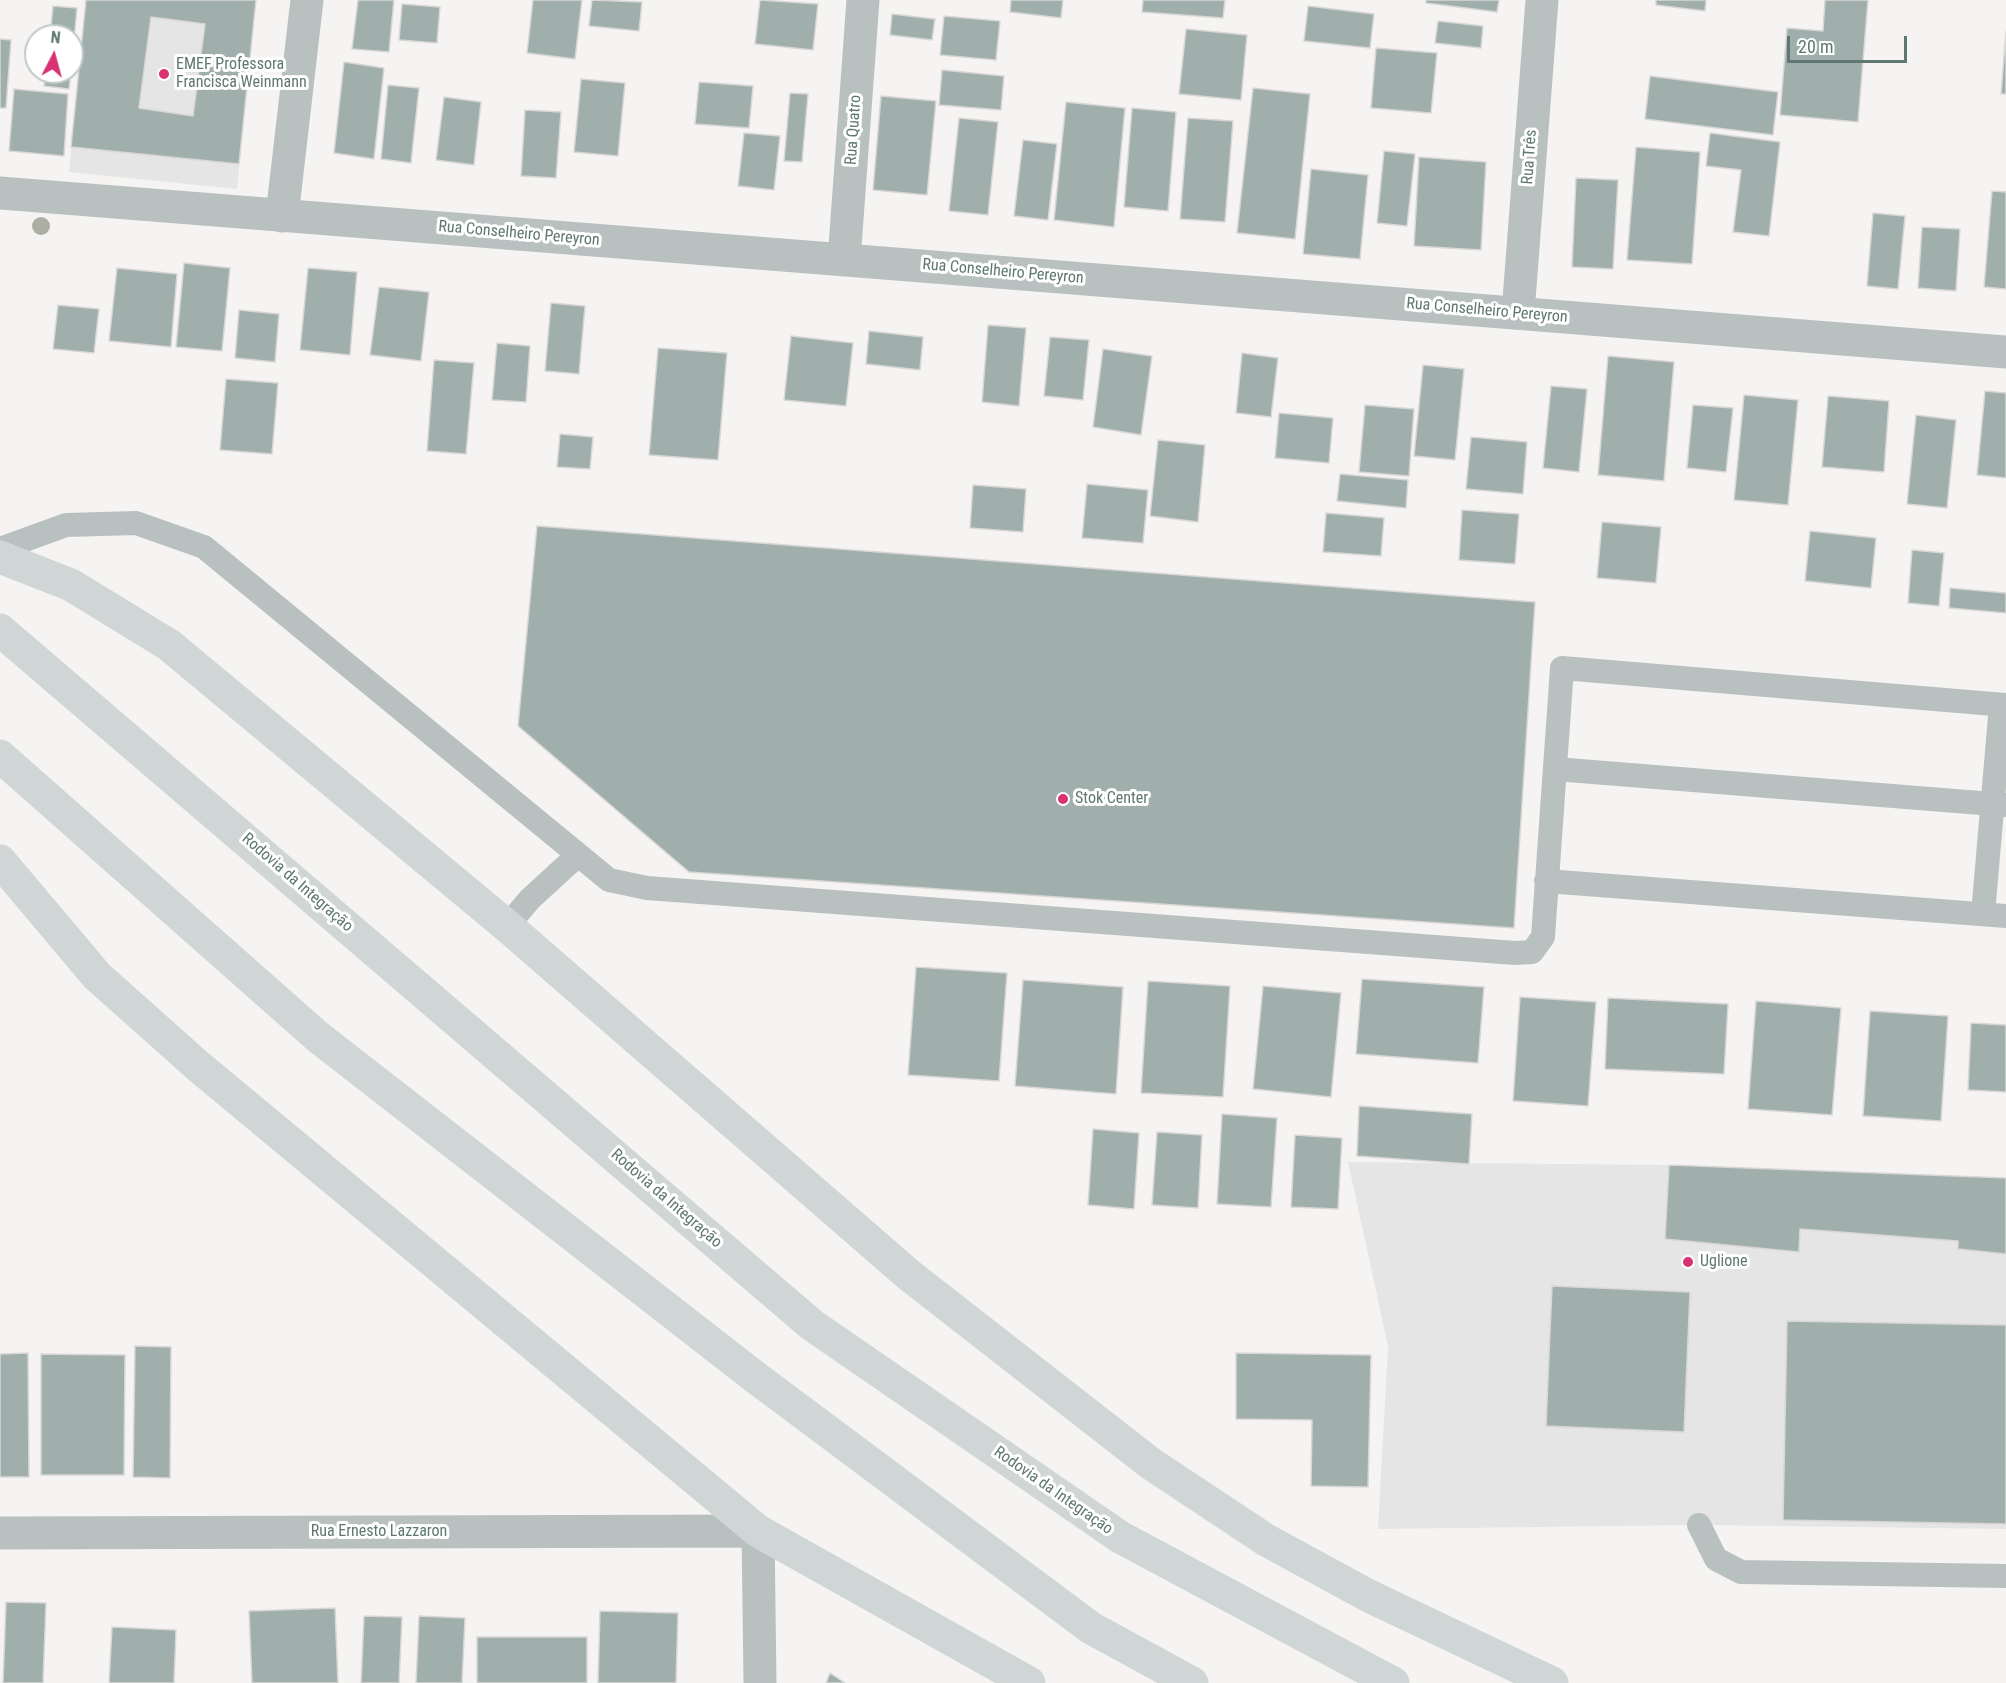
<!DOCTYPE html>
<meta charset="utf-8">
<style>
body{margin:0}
#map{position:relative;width:2006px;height:1683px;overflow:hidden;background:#f6f4f3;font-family:"Roboto Condensed",sans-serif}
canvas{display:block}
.north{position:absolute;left:24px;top:24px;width:60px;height:60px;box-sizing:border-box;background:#fff;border:2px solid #bfc9c7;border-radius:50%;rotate:6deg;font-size:16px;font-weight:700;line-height:24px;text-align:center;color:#5e7772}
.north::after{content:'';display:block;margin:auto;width:21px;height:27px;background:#d83273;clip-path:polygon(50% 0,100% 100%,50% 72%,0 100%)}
.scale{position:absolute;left:1787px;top:36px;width:120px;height:27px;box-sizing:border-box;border:3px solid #5e7772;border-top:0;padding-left:8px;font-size:18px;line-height:21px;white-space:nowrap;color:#5e7772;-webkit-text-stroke:4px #fff;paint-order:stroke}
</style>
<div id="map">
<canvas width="2006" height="1683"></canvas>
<div class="north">N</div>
<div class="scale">20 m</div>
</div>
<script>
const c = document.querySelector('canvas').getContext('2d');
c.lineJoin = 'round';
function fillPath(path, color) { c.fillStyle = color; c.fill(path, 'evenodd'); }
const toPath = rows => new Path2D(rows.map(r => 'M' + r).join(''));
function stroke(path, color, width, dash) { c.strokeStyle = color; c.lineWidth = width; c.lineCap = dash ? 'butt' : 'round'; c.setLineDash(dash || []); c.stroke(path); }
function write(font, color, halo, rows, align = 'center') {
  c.font = font + ' "Roboto Condensed",sans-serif'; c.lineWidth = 6; c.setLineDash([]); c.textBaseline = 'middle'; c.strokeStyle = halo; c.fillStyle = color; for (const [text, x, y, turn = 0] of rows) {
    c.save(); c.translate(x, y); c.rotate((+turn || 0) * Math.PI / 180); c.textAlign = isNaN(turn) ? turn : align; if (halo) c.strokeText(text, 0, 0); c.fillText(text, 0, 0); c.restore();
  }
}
fillPath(toPath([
 [86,0,256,0,237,189,69,172],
 [1348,1162,1669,1165,2006,1178,2006,1529,1699,1525,1378,1529,1388,1346]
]), '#e4e5e4');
const building = toPath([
 [86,0,256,0,239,164,71,147,86,0],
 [151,17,205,24,193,116,139,108,151,17],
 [358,0,394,0,389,52,352,49,358,0],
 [533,0,582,0,575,59,527,53,533,0],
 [592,0,642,2,639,31,589,26,592,0],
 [760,0,818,4,813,50,755,44,760,0],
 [1011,0,1063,0,1061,18,1010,12,1011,0],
 [1143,0,1225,0,1223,18,1142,12,1143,0],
 [1426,0,1499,0,1497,12,1426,3,1426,0],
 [1656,0,1706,0,1705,11,1656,5,1656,0],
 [1825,0,1868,0,1858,122,1780,115,1787,28,1823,31,1825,0],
 [402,4,440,7,437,43,399,40,402,4],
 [53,6,77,8,72,61,72,36,50,36,53,6],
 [1308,6,1374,14,1370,48,1304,41,1308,6],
 [892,14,935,19,932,40,890,35,892,14],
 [944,16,1000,21,996,60,940,55,944,16],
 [1438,21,1483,26,1481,48,1435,43,1438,21],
 [1186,29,1247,35,1241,100,1179,94,1186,29],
 [2006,32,2006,94,2001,94,2006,32],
 [0,39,11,40,6,108,0,108,0,39],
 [1376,48,1437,53,1431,113,1371,108,1376,48],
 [344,62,384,68,374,159,334,153,344,62],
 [942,70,1004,76,1001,110,939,105,942,70],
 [46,72,71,72,69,89,44,86,46,72],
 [1650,76,1778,92,1773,135,1645,119,1650,76],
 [581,79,625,83,618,156,574,152,581,79],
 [699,82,753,86,749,128,695,124,699,82],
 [388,85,419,88,411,163,381,159,388,85],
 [1253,88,1310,94,1295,239,1237,233,1253,88],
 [14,89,68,94,64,156,9,151,14,89],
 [790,93,808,94,802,162,784,161,790,93],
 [881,96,936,101,927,195,873,190,881,96],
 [444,97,481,102,474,165,436,160,444,97],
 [1066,102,1125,108,1114,227,1054,220,1066,102],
 [1132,108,1176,112,1168,211,1124,207,1132,108],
 [525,110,561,112,556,178,521,176,525,110],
 [959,118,998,122,988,215,949,211,959,118],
 [1188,118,1233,121,1225,222,1180,219,1188,118],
 [744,133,780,136,774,190,738,186,744,133],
 [1710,133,1780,142,1769,236,1733,232,1741,170,1706,166,1710,133],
 [1023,140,1057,144,1048,220,1014,216,1023,140],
 [1636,147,1700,152,1692,264,1627,260,1636,147],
 [1384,151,1415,154,1407,226,1377,223,1384,151],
 [1419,157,1486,162,1481,250,1414,246,1419,157],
 [1311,169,1368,175,1360,259,1303,254,1311,169],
 [1576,178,1618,180,1613,269,1572,267,1576,178],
 [1992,191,2006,192,2006,289,1984,287,1992,191],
 [1873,213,1905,216,1898,289,1867,286,1873,213],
 [1922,227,1960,229,1956,291,1918,288,1922,227],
 [184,263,230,268,222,351,176,347,184,263],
 [117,268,177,274,171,347,109,341,117,268],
 [308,268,357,272,350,355,300,350,308,268],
 [379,287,429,292,421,361,370,355,379,287],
 [551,303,585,306,579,374,545,371,551,303],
 [58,305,99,309,94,353,53,349,58,305],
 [239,310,279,314,275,362,235,358,239,310],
 [988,325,1026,328,1019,406,982,402,988,325],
 [869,331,923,337,920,370,866,364,869,331],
 [791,336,853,343,846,406,784,400,791,336],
 [1050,337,1089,340,1083,400,1044,396,1050,337],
 [497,343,530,346,526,402,492,400,497,343],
 [658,348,727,353,718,460,649,455,658,348],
 [1103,349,1152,356,1141,435,1093,427,1103,349],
 [1242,353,1278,358,1271,417,1236,413,1242,353],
 [1608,356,1674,362,1664,481,1598,475,1608,356],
 [434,360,474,363,466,454,427,451,434,360],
 [1423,365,1464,369,1455,460,1414,456,1423,365],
 [226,379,278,383,272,454,220,450,226,379],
 [1551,386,1587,389,1579,472,1543,468,1551,386],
 [1985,391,2006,393,2006,478,1977,475,1985,391],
 [1744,395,1798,400,1788,505,1734,500,1744,395],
 [1828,396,1889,401,1884,472,1822,467,1828,396],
 [1365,405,1414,409,1409,476,1359,472,1365,405],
 [1693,405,1733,408,1726,472,1687,468,1693,405],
 [1279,413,1333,418,1329,463,1275,458,1279,413],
 [1916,415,1956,420,1947,508,1907,504,1916,415],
 [560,434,593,437,590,469,557,467,560,434],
 [1471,437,1527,442,1523,494,1466,489,1471,437],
 [1158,440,1205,445,1198,522,1150,516,1158,440],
 [1340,474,1408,480,1406,508,1337,501,1340,474],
 [1087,484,1148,490,1143,543,1082,538,1087,484],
 [973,485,1026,489,1023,532,970,528,973,485],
 [1462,510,1519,514,1515,564,1459,560,1462,510],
 [1326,513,1384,518,1381,556,1323,552,1326,513],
 [1602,522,1661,527,1656,583,1597,578,1602,522],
 [537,526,1535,602,1514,928,689,872,518,726,537,526],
 [1810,531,1876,538,1871,588,1805,581,1810,531],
 [1912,550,1944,553,1939,606,1908,603,1912,550],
 [1950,588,2006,593,2006,613,1949,608,1950,588],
 [916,967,1007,973,999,1081,908,1075,916,967],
 [1362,979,1484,987,1478,1063,1356,1054,1362,979],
 [1023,980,1123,987,1116,1094,1015,1086,1023,980],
 [1148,981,1230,986,1223,1097,1141,1093,1148,981],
 [1263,986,1341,993,1331,1097,1253,1089,1263,986],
 [1520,997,1596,1002,1588,1106,1513,1101,1520,997],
 [1608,998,1728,1004,1724,1074,1605,1069,1608,998],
 [1756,1001,1841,1008,1832,1115,1748,1109,1756,1001],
 [1870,1011,1948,1016,1941,1121,1863,1116,1870,1011],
 [1971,1023,2006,1025,2006,1092,1968,1090,1971,1023],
 [1359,1106,1472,1114,1469,1164,1357,1156,1359,1106],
 [1222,1114,1277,1118,1271,1207,1217,1204,1222,1114],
 [1093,1129,1139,1133,1134,1209,1088,1205,1093,1129],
 [1157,1132,1202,1135,1198,1208,1152,1205,1157,1132],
 [1295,1135,1342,1138,1338,1209,1291,1207,1295,1135],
 [1669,1165,2006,1178,2006,1254,1958,1249,1958,1241,1800,1229,1799,1252,1665,1239,1669,1165],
 [1552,1286,1690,1292,1684,1432,1546,1426,1552,1286],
 [1787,1321,2006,1325,2006,1524,1783,1520,1787,1321],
 [135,1346,171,1347,170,1478,133,1477,135,1346],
 [28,1353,29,1477,0,1477,0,1354,28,1353],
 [1236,1353,1371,1355,1368,1487,1311,1486,1312,1420,1236,1419,1236,1353],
 [41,1354,125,1355,124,1475,41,1475,41,1354],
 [6,1602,46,1603,43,1683,3,1683,6,1602],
 [335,1608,338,1683,252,1683,249,1611,335,1608],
 [600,1611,678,1613,676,1683,598,1683,600,1611],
 [364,1616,402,1617,399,1683,361,1683,364,1616],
 [419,1616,465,1618,462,1683,416,1683,419,1616],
 [112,1627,176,1630,174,1683,109,1683,112,1627],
 [477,1637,587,1637,587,1683,477,1683,477,1637],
 [830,1673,845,1683,826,1683,830,1673]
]);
fillPath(building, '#a0afac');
stroke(building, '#d8d7d6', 1.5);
stroke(toPath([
 [0,549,66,525,136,523,204,547,609,880,647,888,1515,953,1532,952,1543,937,1562,668,2006,705],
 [1555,769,2006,805],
 [1546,881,2006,916],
 [1983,914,2001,705],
 [507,926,530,899,578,855],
 [1699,1525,1716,1559,1741,1572,2006,1576]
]), '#b9c1c0', 24);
stroke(toPath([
 [0,193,2006,352],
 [282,216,307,0],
 [844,260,863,0],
 [1518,313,1542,0],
 [0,1533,758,1531,760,1683]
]), '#b9c1c0', 33);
stroke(toPath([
 [0,557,71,585,169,645,507,926,909,1275,1150,1463,1266,1540,1369,1596,1552,1683],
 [0,630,812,1325,1120,1537,1393,1683],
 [0,756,318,1037,755,1377,1091,1628,1192,1683],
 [0,861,97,976,198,1066,758,1531,1029,1683]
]), '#cfd6d5', 33);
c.fillStyle = '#adaea3';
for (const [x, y] of [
 [41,226]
]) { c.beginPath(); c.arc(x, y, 9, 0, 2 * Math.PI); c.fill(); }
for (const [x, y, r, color] of [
 [164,74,6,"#d83273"],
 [1063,799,6,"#d83273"],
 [1688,1262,6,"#d83273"]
]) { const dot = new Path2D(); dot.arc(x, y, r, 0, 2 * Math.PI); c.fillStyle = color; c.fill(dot); stroke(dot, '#fff', 2); }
write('16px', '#5e7772', '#fff', [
 ["EMEF Professora",176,65],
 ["Francisca Weinmann",176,83],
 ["Stok Center",1075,799],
 ["Uglione",1700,1262]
], 'left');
write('16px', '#5e7772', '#fff', [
 ["Rua Quatro",854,130,-86],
 ["Rua Três",1530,157,-86],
 ["Rua Conselheiro Pereyron",519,234,5],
 ["Rua Conselheiro Pereyron",1003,272,5],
 ["Rua Conselheiro Pereyron",1487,311,5],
 ["Rodovia da Integração",297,883,41],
 ["Rodovia da Integração",666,1199,41],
 ["Rodovia da Integração",1053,1491,35],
 ["Rua Ernesto Lazzaron",379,1532]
]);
</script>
